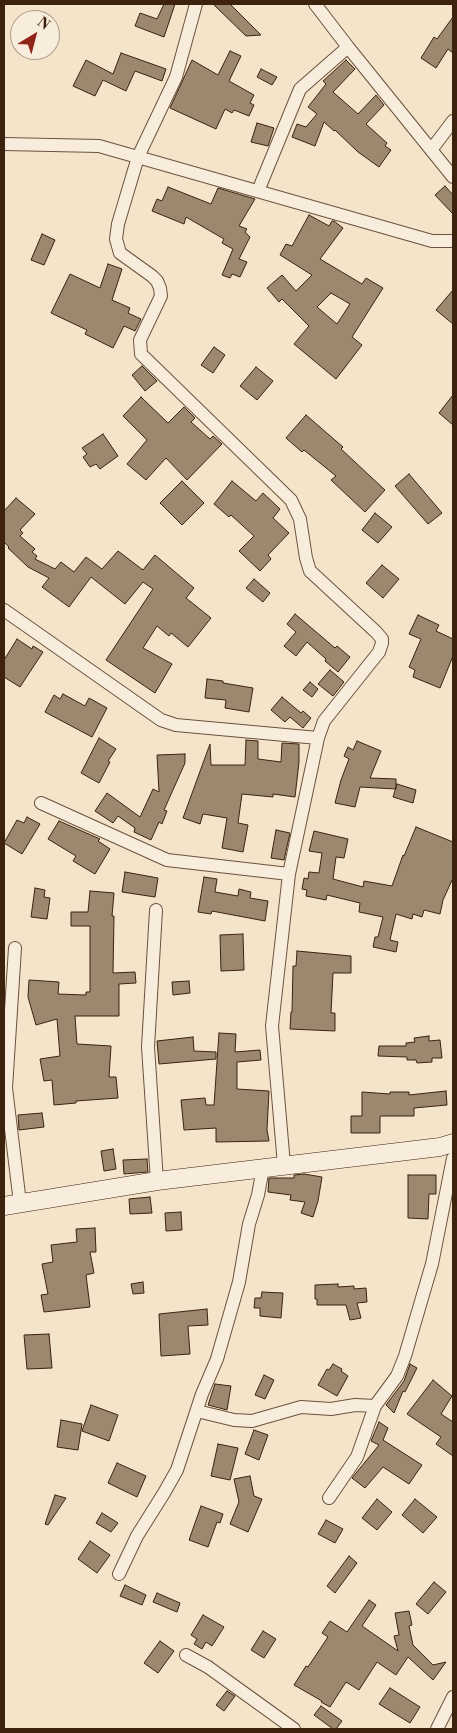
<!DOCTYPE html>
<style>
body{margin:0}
#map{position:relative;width:457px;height:1733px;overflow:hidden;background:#f4e4c9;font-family:"Libre Bodoni",serif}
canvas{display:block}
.frame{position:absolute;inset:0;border:5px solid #3d220e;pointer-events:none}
.north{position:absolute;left:10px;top:10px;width:50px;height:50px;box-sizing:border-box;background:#f8eddc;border:1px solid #ad9c8a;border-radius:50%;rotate:37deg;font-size:14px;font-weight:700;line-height:20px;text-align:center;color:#3d220e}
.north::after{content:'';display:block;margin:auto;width:18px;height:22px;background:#8f2418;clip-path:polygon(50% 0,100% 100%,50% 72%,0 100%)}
</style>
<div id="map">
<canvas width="457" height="1733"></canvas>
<div class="frame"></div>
<div class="north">N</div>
</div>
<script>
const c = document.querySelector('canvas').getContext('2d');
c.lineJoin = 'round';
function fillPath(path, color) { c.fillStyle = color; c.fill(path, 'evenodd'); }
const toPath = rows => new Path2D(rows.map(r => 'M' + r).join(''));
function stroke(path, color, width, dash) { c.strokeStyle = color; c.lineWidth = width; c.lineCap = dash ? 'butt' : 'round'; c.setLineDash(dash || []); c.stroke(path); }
const building = toPath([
 [164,4,175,4,164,37,135,26,140,13,157,19,164,4],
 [213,4,230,4,261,35,246,36,213,4],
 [453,17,453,53,448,49,436,68,421,58,434,37,437,39,453,17],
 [230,51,241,56,229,81,254,95,250,103,254,105,249,116,234,110,232,113,225,109,216,129,170,108,192,60,218,75,230,51],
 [121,53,166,69,162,81,135,71,126,91,103,80,95,96,73,86,86,60,113,74,121,53],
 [346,60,355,69,333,92,358,114,376,95,384,105,366,124,387,143,385,146,391,150,379,167,358,152,335,130,334,131,324,122,315,146,292,137,297,124,306,127,317,114,308,107,326,84,323,81,346,60],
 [261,69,277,77,272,85,257,77,261,69],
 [257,123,274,128,268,146,251,142,257,123],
 [445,186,453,195,453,214,435,195,445,186],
 [168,187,211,204,218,188,255,199,239,226,247,229,245,232,250,237,239,259,247,262,240,277,232,274,230,278,222,275,233,249,222,243,224,239,186,217,184,224,152,211,157,199,162,201,168,187],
 [309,215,329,226,332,221,334,221,343,228,320,259,362,284,366,278,383,288,352,337,362,345,336,379,294,344,309,326,282,299,279,302,267,288,282,275,296,291,312,275,280,255,286,244,292,246,309,215],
 [331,293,350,304,337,324,317,307,331,293],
 [42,234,55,240,44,265,31,260,42,234],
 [108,264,122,269,112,300,130,308,128,313,141,319,135,331,124,326,113,348,85,334,87,330,51,313,70,274,100,288,108,264],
 [453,290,453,324,436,310,453,290],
 [214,347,225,355,213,373,201,365,214,347],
 [142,366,157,381,145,391,132,375,142,366],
 [256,367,273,381,257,400,240,386,256,367],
 [453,395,453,425,439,413,453,395],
 [141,397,168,423,184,407,195,418,191,422,210,439,213,436,222,444,187,480,166,458,146,480,127,464,147,440,123,416,141,397],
 [306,415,343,447,341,449,385,490,365,512,331,480,336,476,304,450,302,452,286,438,306,415],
 [103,434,118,456,100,469,96,464,90,467,83,457,87,454,82,448,103,434],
 [409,474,442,513,428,524,395,486,409,474],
 [182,481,204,503,182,525,160,503,182,481],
 [232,481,256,501,263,493,280,509,273,518,289,533,268,555,271,559,260,571,239,551,254,536,231,515,229,517,214,504,232,481],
 [16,498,35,514,20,530,23,533,20,536,35,549,32,552,37,556,35,559,55,569,61,562,74,572,86,557,102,569,118,551,143,570,155,555,194,588,186,598,211,618,188,647,171,633,169,636,157,626,143,648,172,664,155,693,106,660,153,589,143,582,125,604,91,577,69,607,42,587,49,578,28,567,8,548,9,547,4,542,4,511,16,498],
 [375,513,392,527,378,543,362,530,375,513],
 [382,565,399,579,383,598,366,583,382,565],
 [254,579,270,593,263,602,246,588,254,579],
 [295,614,335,648,337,646,350,657,338,672,325,661,326,659,307,642,296,656,284,646,296,632,287,624,295,614],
 [418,615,439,625,436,631,453,639,453,656,440,688,413,677,415,670,409,667,421,639,409,634,418,615],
 [17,639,32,649,33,646,43,652,20,687,4,677,4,660,17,639],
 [330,670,344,682,333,696,318,684,330,670],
 [207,679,223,681,223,683,253,688,249,712,225,708,226,700,205,698,207,679],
 [310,682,318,689,312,697,303,690,310,682],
 [63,694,85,706,89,698,107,708,92,737,45,712,54,695,60,699,63,694],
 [282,697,301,713,303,711,311,718,303,728,290,717,285,722,271,710,282,697],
 [99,738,116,749,108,761,110,762,99,783,81,773,99,738],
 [246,740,258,741,258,759,281,762,282,743,299,744,299,762,295,797,273,794,273,797,242,794,238,823,248,825,243,852,222,848,227,818,203,814,200,824,183,818,210,744,211,765,245,765,246,740],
 [357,741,381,751,370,778,396,779,396,789,360,787,355,807,335,803,341,780,349,759,344,756,348,747,353,750,357,741],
 [185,754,185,763,164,810,167,811,162,824,159,822,151,840,134,832,135,828,118,816,113,823,95,811,107,793,140,817,153,789,159,792,157,755,185,754],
 [397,784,416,790,413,803,393,797,397,784],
 [27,817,40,824,22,854,4,843,17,820,24,823,27,817],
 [59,821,100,839,98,841,110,849,95,874,73,861,76,856,48,839,59,821],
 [416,827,453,842,453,878,443,900,440,914,424,910,422,917,413,914,412,919,396,914,390,940,398,942,396,952,373,947,375,937,378,937,383,917,359,912,360,903,327,895,326,900,306,896,307,890,302,889,304,878,308,879,309,872,319,873,322,853,309,851,314,831,348,839,344,858,336,857,333,879,363,887,364,881,392,886,403,855,404,856,416,827],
 [276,830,290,833,284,860,271,858,276,830],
 [125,872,158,878,155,897,122,892,125,872],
 [204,877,217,879,215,892,238,896,239,889,251,892,250,898,268,901,265,921,212,911,211,914,198,912,204,877],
 [35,888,45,890,44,897,50,898,47,919,31,917,35,888],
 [90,891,114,893,112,916,114,916,113,973,135,972,136,983,119,984,119,1016,75,1016,77,1044,111,1046,109,1077,116,1077,118,1098,76,1101,76,1103,54,1105,52,1080,44,1081,40,1059,60,1056,57,1019,36,1025,28,997,29,980,59,982,58,994,86,995,86,992,90,992,90,926,71,926,71,912,88,912,90,891],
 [243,934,244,970,221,971,220,935,243,934],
 [297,951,351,956,351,973,333,973,331,1013,335,1013,335,1031,290,1029,291,1012,292,1012,293,966,296,966,297,951],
 [189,981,190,993,173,995,172,982,189,981],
 [219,1033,236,1034,235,1052,260,1050,261,1060,237,1062,237,1089,269,1091,267,1130,269,1141,216,1142,216,1128,184,1130,181,1100,205,1098,206,1105,214,1105,219,1033],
 [429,1036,429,1041,440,1040,442,1058,432,1058,432,1062,417,1063,416,1060,407,1060,407,1057,378,1056,379,1046,406,1046,406,1043,415,1042,414,1038,429,1036],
 [193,1037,194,1051,216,1052,216,1059,159,1064,157,1041,193,1037],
 [446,1091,447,1105,414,1108,414,1116,381,1116,380,1117,380,1133,351,1133,351,1116,362,1116,362,1092,390,1094,390,1092,409,1092,409,1095,446,1091],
 [42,1113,44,1127,19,1130,18,1115,42,1113],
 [113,1149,116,1169,104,1171,101,1151,113,1149],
 [147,1159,148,1172,124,1174,123,1160,147,1159],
 [304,1174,322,1177,318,1201,313,1217,301,1213,305,1202,290,1200,291,1195,268,1192,269,1178,294,1178,294,1175,304,1174],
 [408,1175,436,1175,436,1194,429,1194,428,1219,408,1218,408,1175],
 [150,1197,152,1213,130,1214,129,1199,150,1197],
 [181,1212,182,1230,166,1231,165,1213,181,1212],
 [95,1228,96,1252,90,1252,94,1273,86,1275,90,1307,44,1312,41,1295,48,1294,42,1264,53,1262,51,1245,77,1242,76,1229,95,1228],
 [143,1282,144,1293,133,1294,131,1284,143,1282],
 [338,1284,338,1287,354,1286,354,1289,366,1288,367,1302,357,1303,361,1318,350,1320,346,1305,317,1305,317,1299,315,1299,315,1285,338,1284],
 [262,1292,283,1293,281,1318,260,1316,260,1308,254,1308,255,1298,261,1298,262,1292],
 [207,1309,208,1325,188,1326,190,1354,161,1356,159,1314,207,1309],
 [49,1334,52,1368,27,1369,24,1335,49,1334],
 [333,1364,342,1369,341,1371,348,1376,337,1396,318,1385,327,1369,329,1370,333,1364],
 [410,1364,417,1368,405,1392,403,1391,394,1413,386,1405,404,1381,410,1364],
 [264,1375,274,1380,265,1399,255,1395,264,1375],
 [433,1380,452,1396,441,1414,453,1422,453,1456,436,1444,441,1437,407,1414,433,1380],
 [215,1384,231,1386,227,1410,208,1405,215,1384],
 [91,1405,118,1415,109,1441,82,1431,91,1405],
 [61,1420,82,1424,78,1450,57,1447,61,1420],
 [379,1422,388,1428,383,1440,422,1465,409,1484,383,1467,365,1488,352,1478,379,1445,371,1441,379,1422],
 [254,1430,268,1435,259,1460,245,1454,254,1430],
 [218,1444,238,1448,230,1480,211,1476,218,1444],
 [117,1463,146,1476,137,1497,108,1483,117,1463],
 [250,1476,254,1496,262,1499,248,1532,230,1524,239,1502,234,1479,250,1476],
 [55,1495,66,1498,48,1525,45,1524,55,1495],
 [377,1499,392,1512,377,1530,362,1518,377,1499],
 [415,1499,437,1517,423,1533,402,1515,415,1499],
 [201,1506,223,1514,220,1523,217,1522,208,1547,189,1540,201,1506],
 [102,1513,118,1523,111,1532,96,1523,102,1513],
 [326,1520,343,1529,335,1543,318,1534,326,1520],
 [90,1541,110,1555,97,1573,78,1559,90,1541],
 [349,1556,357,1563,335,1593,327,1586,349,1556],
 [434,1582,446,1592,428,1614,416,1604,434,1582],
 [125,1585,146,1595,142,1605,120,1596,125,1585],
 [157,1593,180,1603,177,1612,153,1602,157,1593],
 [369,1600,376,1605,362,1626,398,1651,394,1636,399,1635,395,1613,409,1611,412,1625,409,1626,413,1645,433,1665,446,1662,433,1680,408,1657,396,1675,377,1662,359,1690,346,1682,330,1707,321,1702,322,1701,294,1685,306,1666,308,1667,328,1637,322,1633,330,1621,347,1632,369,1600],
 [203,1615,224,1627,212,1646,206,1642,202,1649,194,1644,197,1639,191,1635,203,1615],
 [263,1631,276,1639,264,1658,251,1650,263,1631],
 [160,1641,174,1651,158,1673,144,1663,160,1641],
 [390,1688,420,1707,410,1723,379,1704,390,1688],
 [227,1691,235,1696,224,1711,216,1705,227,1691],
 [321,1706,342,1721,336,1729,333,1729,314,1715,321,1706]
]);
fillPath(building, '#9c876f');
stroke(building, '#3d220e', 1);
const street = toPath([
 [196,4,176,77,138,157,118,224,116,239,120,253,152,276,157,281,160,288,161,296,140,340,141,354,291,500,300,519,306,558,310,571,376,632,382,639,382,643,379,652,324,721,318,738,289,874,272,1026,284,1165],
 [315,4,348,47,453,177],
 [4,144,99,146,432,241,453,241],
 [431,150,453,121],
 [258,191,300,89,348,47],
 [4,610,161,720,176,725,318,738],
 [41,803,167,860,289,874],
 [156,910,148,1047,157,1181],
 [15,948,6,1088,20,1203],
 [197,1411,234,1420,252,1421,301,1407,331,1409,355,1405,375,1406],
 [329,1498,357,1457,375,1406,397,1376,405,1356,432,1264,453,1158],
 [119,1574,137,1536,164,1493,177,1470,202,1394,217,1359,239,1282,249,1224,258,1195,263,1168],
 [186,1655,208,1667,294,1729],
 [437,1729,453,1697]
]);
const secondary = toPath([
 [4,1206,157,1181,440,1147,453,1143]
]);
stroke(street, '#6b523d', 14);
stroke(secondary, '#3d220e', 19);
stroke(street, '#f8eddc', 12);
stroke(secondary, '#f8eddc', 18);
</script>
